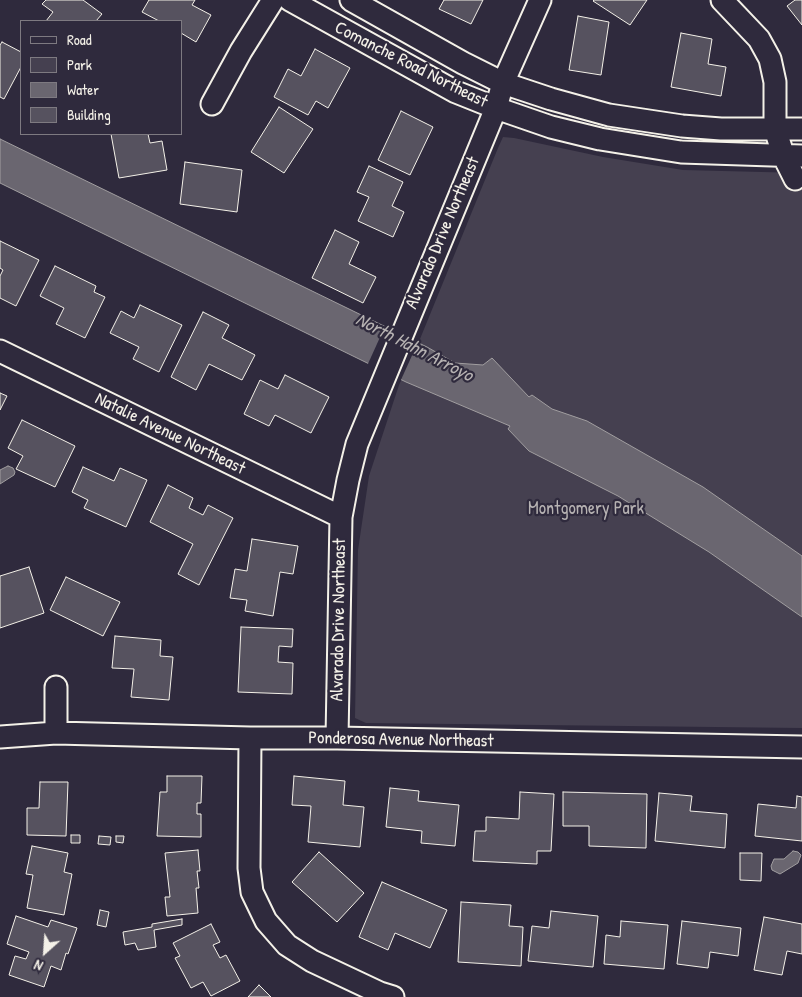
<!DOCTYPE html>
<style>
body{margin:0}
#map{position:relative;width:802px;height:997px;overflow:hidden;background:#2f2a3d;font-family:"Patrick Hand",sans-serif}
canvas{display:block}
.legend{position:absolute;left:20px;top:20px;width:162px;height:115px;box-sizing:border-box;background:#2f2a3d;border:1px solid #7e7a81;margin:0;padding:6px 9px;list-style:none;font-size:15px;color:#f4f1e8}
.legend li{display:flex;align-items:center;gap:10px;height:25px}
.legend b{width:25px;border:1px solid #7e7a81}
.north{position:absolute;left:20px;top:927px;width:50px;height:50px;-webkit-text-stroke:4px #2f2a3d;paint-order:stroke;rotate:206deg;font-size:14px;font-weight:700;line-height:20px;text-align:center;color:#f4f1e8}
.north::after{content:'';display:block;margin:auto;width:18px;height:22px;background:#f4f1e8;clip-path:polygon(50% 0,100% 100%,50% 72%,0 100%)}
</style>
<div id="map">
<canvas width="802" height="997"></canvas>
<ul class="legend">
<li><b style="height:6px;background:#2f2a3d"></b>Road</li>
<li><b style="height:14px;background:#454050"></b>Park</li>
<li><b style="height:14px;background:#6a6670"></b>Water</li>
<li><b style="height:14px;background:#56525f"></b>Building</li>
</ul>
<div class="north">N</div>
</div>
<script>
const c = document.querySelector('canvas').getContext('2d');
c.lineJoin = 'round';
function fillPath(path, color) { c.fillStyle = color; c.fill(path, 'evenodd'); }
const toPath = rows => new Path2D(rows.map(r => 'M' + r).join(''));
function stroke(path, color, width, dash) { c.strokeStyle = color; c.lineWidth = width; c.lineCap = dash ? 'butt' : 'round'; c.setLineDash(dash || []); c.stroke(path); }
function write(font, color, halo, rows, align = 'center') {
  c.font = font + ' "Patrick Hand",sans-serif'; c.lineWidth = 4.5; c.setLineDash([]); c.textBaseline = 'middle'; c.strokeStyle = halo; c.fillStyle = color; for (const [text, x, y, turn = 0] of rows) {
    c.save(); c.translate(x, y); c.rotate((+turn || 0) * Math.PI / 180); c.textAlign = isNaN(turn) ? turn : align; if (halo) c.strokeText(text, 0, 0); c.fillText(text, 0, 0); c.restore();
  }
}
fillPath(toPath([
 [503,137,514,138,603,157,683,170,802,173,802,728,366,723,355,718,358,550,369,476,399,385,420,339,498,148]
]), '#454050');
const water = toPath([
 [0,139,427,347,455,363,483,365,492,358,529,397,532,395,552,409,587,421,703,487,802,556,802,617,709,552,618,496,529,451,508,429,510,426,406,382,0,183,0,139],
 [8,466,13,468,15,472,14,475,0,484,0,470,8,466],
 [793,851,798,852,801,855,798,863,780,874,772,870,771,866,774,859,784,859,793,851]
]);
fillPath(water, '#6a6670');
stroke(water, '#a19ea0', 1);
fillPath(toPath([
 [386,324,419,340,400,382,367,366]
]), '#2f2a3d');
const building = toPath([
 [46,0,83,0,102,14,96,21,46,21,53,12,42,4,46,0],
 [149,0,195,0,192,5,211,15,196,42,181,33,181,21,159,21,142,12,149,0],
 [444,0,483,0,471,24,439,9,444,0],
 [594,0,647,0,630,25,593,1,594,0],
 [795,0,802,0,802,25,787,6,795,0],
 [578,16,609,22,601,75,569,70,578,16],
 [681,33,712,39,708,64,726,67,721,96,671,87,681,33],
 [2,42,21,52,21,67,4,99,0,97,0,45,2,42],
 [315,49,350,68,328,108,316,101,308,115,274,97,288,69,301,76,315,49],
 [279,107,313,129,284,173,251,152,279,107],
 [401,111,433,127,410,175,378,160,401,111],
 [111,134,148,134,150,143,162,141,167,170,119,178,111,134],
 [185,162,242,170,237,212,180,204,185,162],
 [369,166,403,182,392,206,404,212,393,237,358,221,369,197,357,192,369,166],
 [335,230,359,242,349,264,376,277,363,303,312,278,335,230],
 [0,241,39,260,16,306,0,298,0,276,3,270,0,268,0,241],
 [55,266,96,286,94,292,105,297,85,338,56,324,64,308,40,296,55,266],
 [140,305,182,325,159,372,133,359,139,347,110,333,121,311,134,318,140,305],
 [203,312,229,325,222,338,255,355,242,380,209,364,196,390,171,377,203,312],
 [285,375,329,397,311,433,275,415,269,426,244,414,260,380,278,389,285,375],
 [0,393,7,396,0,410,0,393],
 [22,420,75,446,55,487,16,469,23,456,8,448,22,420],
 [83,467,114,481,120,468,147,480,126,527,84,508,88,500,72,492,83,467],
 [168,485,193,498,189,508,203,515,208,505,233,518,199,585,178,574,193,544,150,522,168,485],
 [252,539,298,546,293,574,280,572,273,616,245,611,247,600,230,598,235,569,247,571,252,539],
 [29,567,44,613,0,628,0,576,29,567],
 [66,577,120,602,103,636,50,610,66,577],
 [241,627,293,629,292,647,279,646,278,662,293,663,292,694,238,692,241,627],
 [115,636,161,640,160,656,173,657,169,700,131,697,134,669,112,668,115,636],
 [167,776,202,776,201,803,197,803,197,814,201,814,201,837,157,836,160,792,167,792,167,776],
 [294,776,345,781,343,805,364,807,360,847,308,842,311,806,292,805,294,776],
 [40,782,68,782,66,836,27,835,27,808,39,808,40,782],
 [390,788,419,791,418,801,459,805,455,846,421,843,422,831,386,827,390,788],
 [520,792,554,794,551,851,537,851,537,864,473,861,475,831,486,831,486,817,519,819,520,792],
 [563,792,647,794,646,848,589,846,589,826,563,826,563,792],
 [659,793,692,796,690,811,727,814,725,848,655,841,659,793],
 [797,796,802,797,802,841,755,836,758,804,796,808,797,796],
 [71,835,80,835,80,843,71,843,71,835],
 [99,836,111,837,110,845,98,844,99,836],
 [116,836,124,836,123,843,116,842,116,836],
 [32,846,68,853,64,872,72,874,64,915,27,908,33,875,26,874,32,846],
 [198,850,200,871,197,871,199,888,196,888,198,913,167,916,165,897,170,897,165,853,198,850],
 [319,852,364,893,337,922,292,882,319,852],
 [740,853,762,853,761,881,740,880,740,853],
 [382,882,447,910,430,948,395,933,388,950,359,937,382,882],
 [461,902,511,905,509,926,523,927,521,966,458,962,461,902],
 [100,910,109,912,106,927,97,925,100,910],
 [551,911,598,916,593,967,528,961,532,926,549,928,551,911],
 [16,916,48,927,51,920,77,928,68,954,66,953,61,970,51,966,44,987,9,975,15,956,26,959,29,952,7,944,16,916],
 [764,917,802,924,802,954,787,951,782,975,754,970,764,917],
 [182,919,182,925,154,930,156,947,138,950,135,943,125,945,123,932,152,927,152,924,182,919],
 [621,921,668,925,664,969,604,964,606,935,620,937,621,921],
 [682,921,741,928,738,956,710,952,708,968,677,964,682,921],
 [211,924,220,942,213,945,220,958,226,955,240,981,211,996,203,982,191,988,175,958,180,956,173,943,211,924],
 [259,985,271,997,248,997,259,985]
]);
fillPath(building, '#56525f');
stroke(building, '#f4f1e8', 1);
const minor = toPath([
 [290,0,456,92,496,108,551,127,600,139,681,152,802,156],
 [351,0,463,63,503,83,551,99,609,115,682,126,721,129,802,129],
 [722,0,759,39,770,59,775,82,775,129,784,157,795,179],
 [212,104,241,51,273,0],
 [0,351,341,517],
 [56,687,56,733],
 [0,737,56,733,250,738,337,738,802,747],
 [250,738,249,868,252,892,266,921,287,945,312,961,380,993,393,997],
 [337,738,341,517,348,480,357,444,496,108,503,83,540,0]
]);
stroke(minor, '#f4f1e8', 25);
stroke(minor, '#2f2a3d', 21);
write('18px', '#f4f1e8', '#2f2a3d', [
 ["Comanche Road Northeast",411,65,27],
 ["Alvarado Drive Northeast",443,233,-67],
 ["Natalie Avenue Northeast",170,434,26],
 ["Alvarado Drive Northeast",339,620,-89],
 ["Ponderosa Avenue Northeast",401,740,1]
]);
write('18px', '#b7b3b3', '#2f2a3d', [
 ["Montgomery Park",586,509]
]);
write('italic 19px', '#b6b2b2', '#2f2a3d', [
 ["North Hahn Arroyo",414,348,27]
]);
</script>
